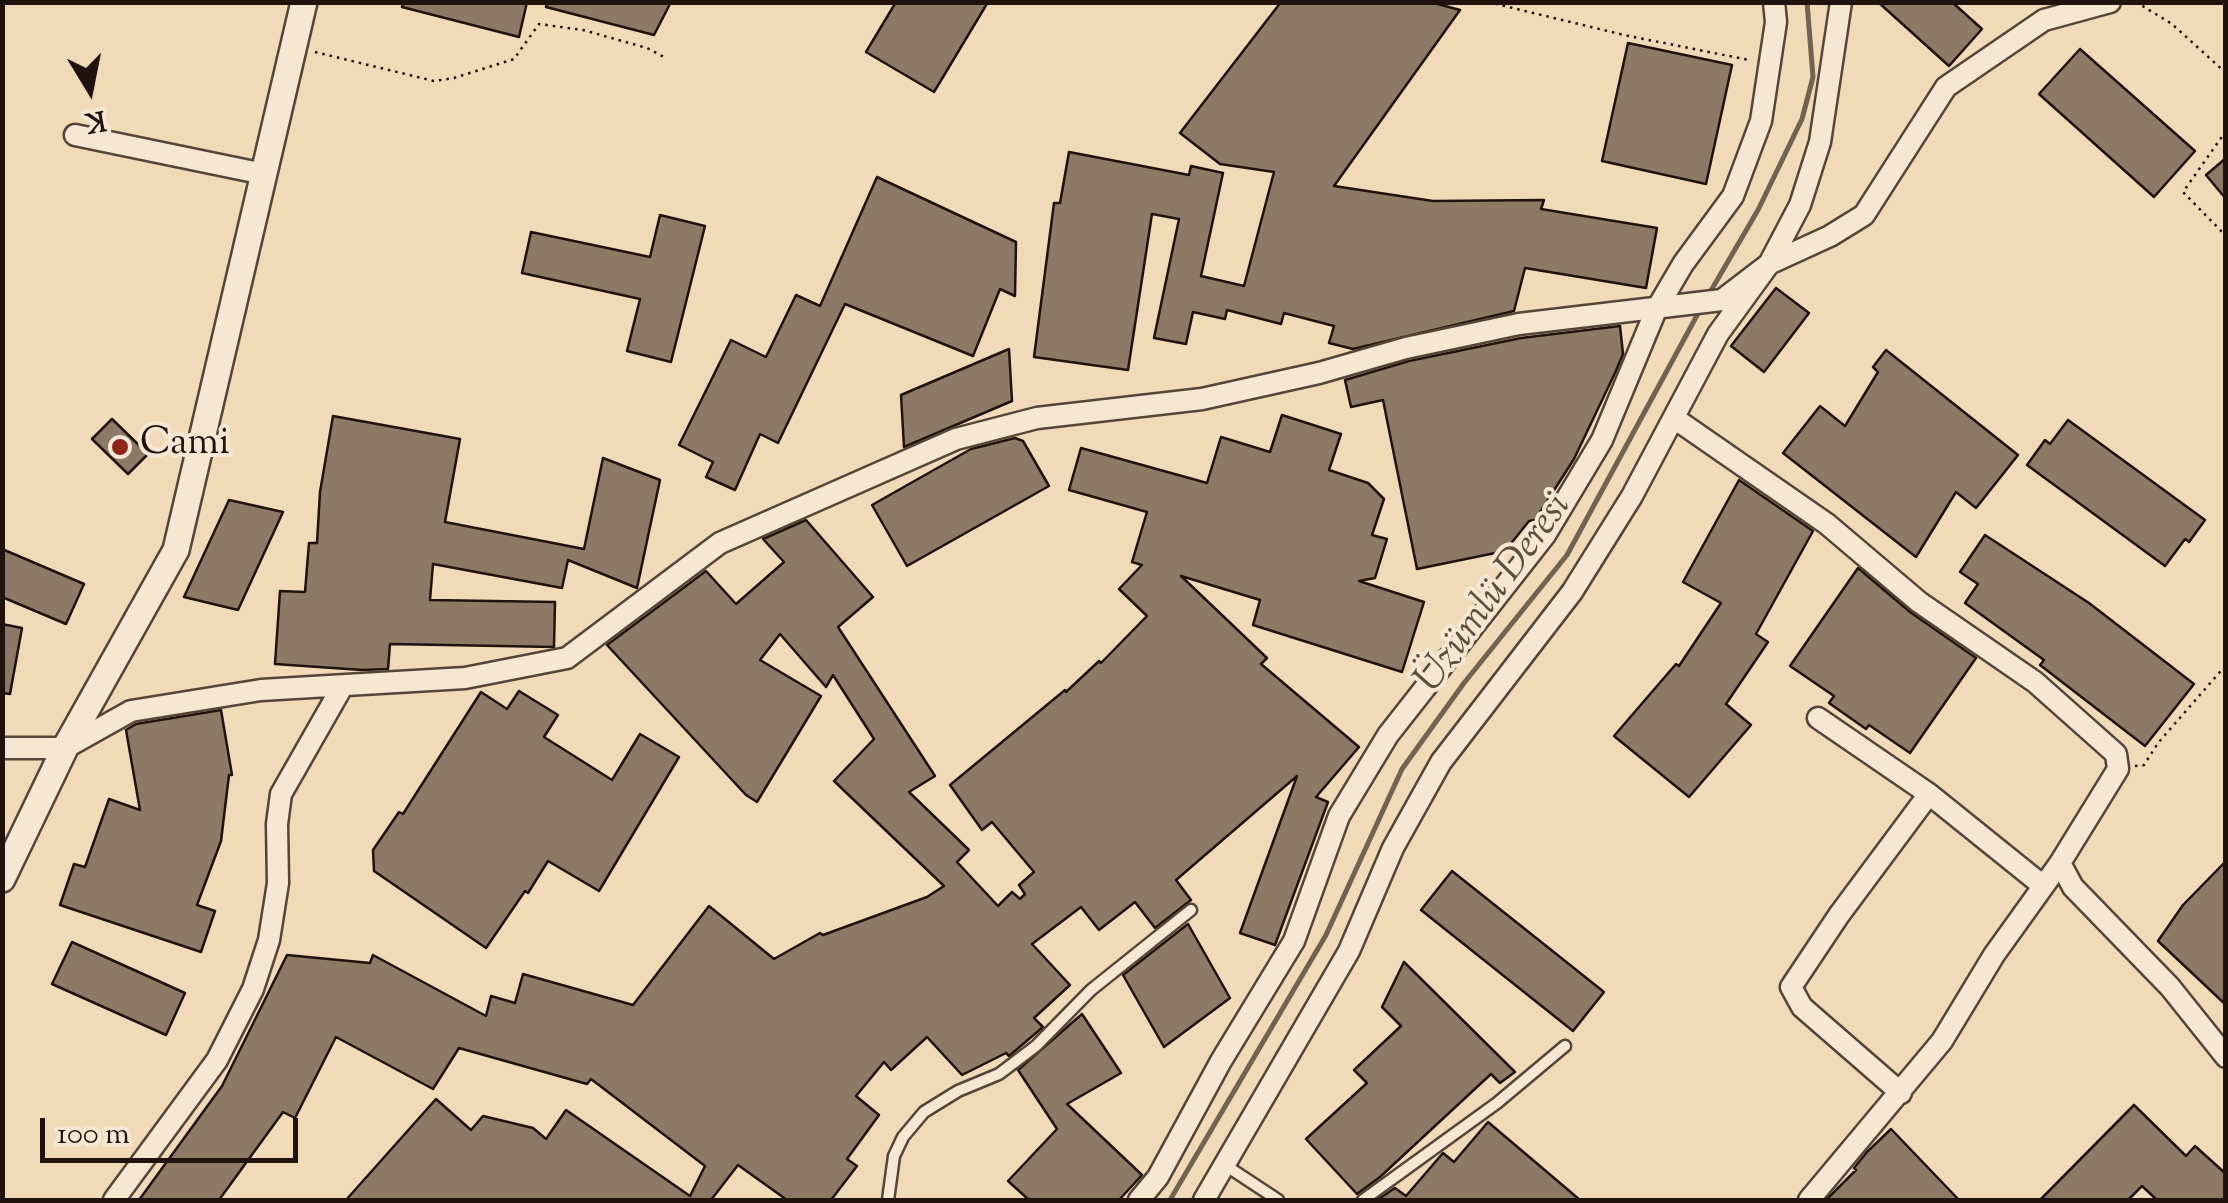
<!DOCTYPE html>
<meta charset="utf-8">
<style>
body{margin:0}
#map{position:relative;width:2228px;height:1203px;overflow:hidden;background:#f0dab8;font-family:"Sorts Mill Goudy",serif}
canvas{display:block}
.frame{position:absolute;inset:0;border:5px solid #20130e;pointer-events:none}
.north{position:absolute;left:40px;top:40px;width:100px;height:100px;-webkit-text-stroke:8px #f5e7d1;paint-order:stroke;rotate:170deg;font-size:28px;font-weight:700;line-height:40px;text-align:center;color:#20130e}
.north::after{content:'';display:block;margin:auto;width:35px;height:45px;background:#20130e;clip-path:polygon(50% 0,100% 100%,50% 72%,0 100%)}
.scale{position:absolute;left:40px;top:1118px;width:258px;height:45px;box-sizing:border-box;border:5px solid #20130e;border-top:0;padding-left:12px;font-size:30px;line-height:35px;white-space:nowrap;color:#20130e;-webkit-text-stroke:8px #f5e7d1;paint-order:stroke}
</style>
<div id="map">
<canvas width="2228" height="1203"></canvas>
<div class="frame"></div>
<div class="north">K</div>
<div class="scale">100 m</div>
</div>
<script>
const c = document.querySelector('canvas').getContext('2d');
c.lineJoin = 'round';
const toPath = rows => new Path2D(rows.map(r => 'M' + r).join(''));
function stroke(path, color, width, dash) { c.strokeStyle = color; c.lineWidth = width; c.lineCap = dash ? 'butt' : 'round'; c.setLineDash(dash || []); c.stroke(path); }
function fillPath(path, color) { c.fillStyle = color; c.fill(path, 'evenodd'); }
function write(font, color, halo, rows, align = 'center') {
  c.font = font + ' "Sorts Mill Goudy",serif'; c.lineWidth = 8; c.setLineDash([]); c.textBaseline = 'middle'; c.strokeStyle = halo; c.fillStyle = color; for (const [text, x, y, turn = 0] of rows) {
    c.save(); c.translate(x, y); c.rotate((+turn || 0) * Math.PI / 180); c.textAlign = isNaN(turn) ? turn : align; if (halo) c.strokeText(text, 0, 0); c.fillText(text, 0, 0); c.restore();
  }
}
stroke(toPath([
 [1709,294,1758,210,1802,119,1813,77,1807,2],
 [1170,1200,1326,935,1402,769,1464,683,1567,555,1701,308]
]), '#726251', 5);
const building = toPath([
 [403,2,527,2,519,37,402,7,403,2],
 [547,2,671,2,654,35,546,7,547,2],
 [896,2,988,2,934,92,866,52,896,2],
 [1281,2,1430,2,1460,10,1334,186,1433,201,1544,200,1541,209,1657,228,1646,288,1525,268,1514,311,1353,349,1329,343,1334,326,1284,313,1281,324,1227,310,1225,319,1193,312,1186,344,1154,338,1179,219,1152,214,1128,370,1034,357,1054,203,1060,203,1069,152,1189,175,1191,166,1223,173,1201,276,1244,286,1274,172,1220,164,1180,133,1281,2],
 [1878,2,1952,2,1982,29,1949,66,1878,2],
 [1628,43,1732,65,1706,184,1602,161,1628,43],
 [2080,49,2195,151,2154,197,2039,94,2080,49],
 [2226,158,2226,199,2206,175,2226,158],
 [877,177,1016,242,1015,296,1000,289,973,356,845,304,778,443,760,434,735,490,706,477,713,462,679,445,731,340,766,357,796,295,820,306,877,177],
 [660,215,705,226,671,362,627,351,640,299,522,273,531,232,650,257,660,215],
 [1776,288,1809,313,1764,372,1731,346,1776,288],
 [1620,326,1623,354,1615,373,1574,459,1535,520,1529,521,1505,551,1417,569,1383,400,1351,407,1345,380,1409,361,1521,338,1620,326],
 [1009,349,1012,401,904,447,901,395,1009,349],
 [1886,350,2018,455,1976,508,1956,492,1916,557,1783,453,1820,406,1845,426,1878,372,1873,367,1886,350],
 [1282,415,1341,434,1329,470,1368,483,1384,499,1372,535,1387,539,1375,578,1359,581,1424,602,1402,672,1253,625,1260,600,1181,576,1267,658,1261,664,1359,747,1316,797,1328,802,1275,945,1240,933,1297,776,1176,880,1191,900,1155,928,1135,902,1099,930,1081,907,1032,944,1070,985,1034,1018,1043,1027,1009,1056,1006,1053,962,1075,927,1037,891,1070,884,1062,856,1096,879,1115,847,1159,857,1166,831,1200,787,1200,738,1165,711,1200,346,1200,436,1099,471,1130,483,1116,533,1128,546,1139,566,1110,690,1196,705,1166,591,1079,587,1084,459,1048,433,1089,336,1037,295,1118,283,1112,219,1200,139,1200,222,1086,287,955,370,963,373,955,486,1016,491,996,515,1003,523,974,633,1005,709,906,774,959,820,933,823,935,927,897,944,886,834,781,874,739,833,675,826,687,780,634,760,660,821,696,757,802,746,795,607,645,706,571,736,604,784,562,763,539,806,520,873,597,838,627,935,776,909,792,969,850,957,862,998,906,1012,892,1020,899,1025,894,1019,885,1034,872,992,822,982,830,950,785,1065,690,1066,692,1099,661,1101,663,1147,616,1119,589,1142,565,1132,562,1147,512,1069,490,1081,448,1207,483,1221,437,1270,452,1282,415],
 [333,416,460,439,445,522,584,549,603,458,660,480,637,588,568,560,562,588,433,564,430,600,555,602,554,647,390,644,388,669,362,670,275,664,280,591,305,592,309,543,317,543,320,492,333,416],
 [112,419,148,454,128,474,92,439,112,419],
 [2068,420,2205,520,2189,542,2185,539,2165,566,2027,465,2045,440,2050,444,2068,420],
 [1015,438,1023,441,1049,486,907,566,872,505,971,449,1015,438],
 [1739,480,1813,531,1756,634,1768,642,1726,704,1751,725,1689,797,1614,736,1676,664,1679,666,1721,603,1683,582,1739,480],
 [229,500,283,512,238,610,184,597,229,500],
 [1985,535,2089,603,2194,684,2145,746,2040,665,2044,660,1965,603,1978,584,1960,572,1985,535],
 [2,549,84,584,66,624,2,597,2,549],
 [1858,568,1910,612,1976,658,1910,753,1869,725,1866,729,1829,703,1834,696,1790,666,1858,568],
 [2,624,22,628,10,694,2,693,2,624],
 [519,691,558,715,544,737,612,780,640,734,679,757,599,891,548,861,528,893,525,891,486,948,374,871,373,850,399,812,403,814,481,692,507,709,519,691],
 [221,710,232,775,229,775,221,841,197,905,215,911,201,952,60,905,74,864,85,867,109,799,140,810,126,730,136,724,221,710],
 [2226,861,2226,1005,2158,941,2183,905,2226,861],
 [1452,871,1604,992,1573,1031,1421,910,1452,871],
 [1188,924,1230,998,1164,1047,1123,975,1188,924],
 [72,942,185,993,166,1035,52,984,72,942],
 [1404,962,1515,1072,1500,1083,1491,1074,1380,1177,1357,1194,1306,1139,1367,1083,1354,1070,1401,1026,1382,1007,1404,962],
 [1082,1014,1121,1073,1067,1104,1142,1175,1119,1200,1029,1200,1008,1181,1057,1129,1018,1070,1082,1014],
 [2134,1105,2186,1156,2195,1146,2226,1174,2226,1200,2157,1200,2142,1186,2128,1200,2040,1200,2134,1105],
 [1488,1122,1580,1200,1377,1200,1395,1188,1406,1196,1443,1153,1454,1162,1488,1122],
 [1891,1129,1959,1200,1826,1200,1856,1170,1854,1168,1867,1152,1891,1129]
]);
fillPath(building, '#8c7a66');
stroke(building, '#20130e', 2.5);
const service = toPath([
 [1225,1165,1278,1200],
 [888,1200,894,1156,903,1137,924,1112,958,1091,999,1074,1036,1046,1091,990,1191,910],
 [1363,1200,1497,1103,1565,1046]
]);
const minor = toPath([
 [75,135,264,174],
 [1674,418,1827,524,1919,602,2035,682,2116,754,2118,769,2060,863,1994,955,1942,1041,1809,1200],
 [1818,718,1929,794,2042,885],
 [2,748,65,748,131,711,261,690,465,678,567,658,720,543,956,439,1037,418,1202,399,1319,373,1406,348,1519,324,1722,300,1769,264,1830,236,1864,215,1946,87,2044,20,2110,2],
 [2060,863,2073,887,2170,987,2226,1057],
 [1901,1093,1802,1007,1791,987,1839,915,1929,794],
 [114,1200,217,1060,253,989,269,940,278,883,277,824,281,794,342,687],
 [1139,1200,1158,1177,1221,1061,1294,941,1339,816,1388,735,1545,535,1602,440,1656,310,1683,264,1733,196,1761,121,1776,22,1774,2],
 [1204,1200,1349,951,1393,848,1441,762,1572,592,1632,496,1718,334,1769,264,1800,205,1820,142,1841,2]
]);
const tertiary = toPath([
 [2,879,65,748,176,550,304,2]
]);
stroke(service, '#544538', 15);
stroke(minor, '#544538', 25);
stroke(tertiary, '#544538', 30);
stroke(toPath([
 [1488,2,1624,35,1749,60],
 [2136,2,2172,24,2226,73],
 [315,52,434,81,454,78,514,59,539,24,583,30,647,48,664,57],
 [2226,131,2183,192,2226,236],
 [2135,766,2144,765,2158,743,2226,665]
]), '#20130e', 2.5, [2.5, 5]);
stroke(service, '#f5e7d1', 10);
stroke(minor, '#f5e7d1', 20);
stroke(tertiary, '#f5e7d1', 25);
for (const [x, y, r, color] of [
 [120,447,10,"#8f2418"]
]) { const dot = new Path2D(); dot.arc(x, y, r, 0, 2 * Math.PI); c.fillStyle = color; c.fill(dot); stroke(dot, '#f5e7d1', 4); }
write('38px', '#20130e', '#f5e7d1', [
 ["Cami",140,447]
], 'left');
write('italic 40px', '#5e4e40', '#f5e7d1', [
 ["Üzümlü Deresi",1496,595,-54]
]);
</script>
